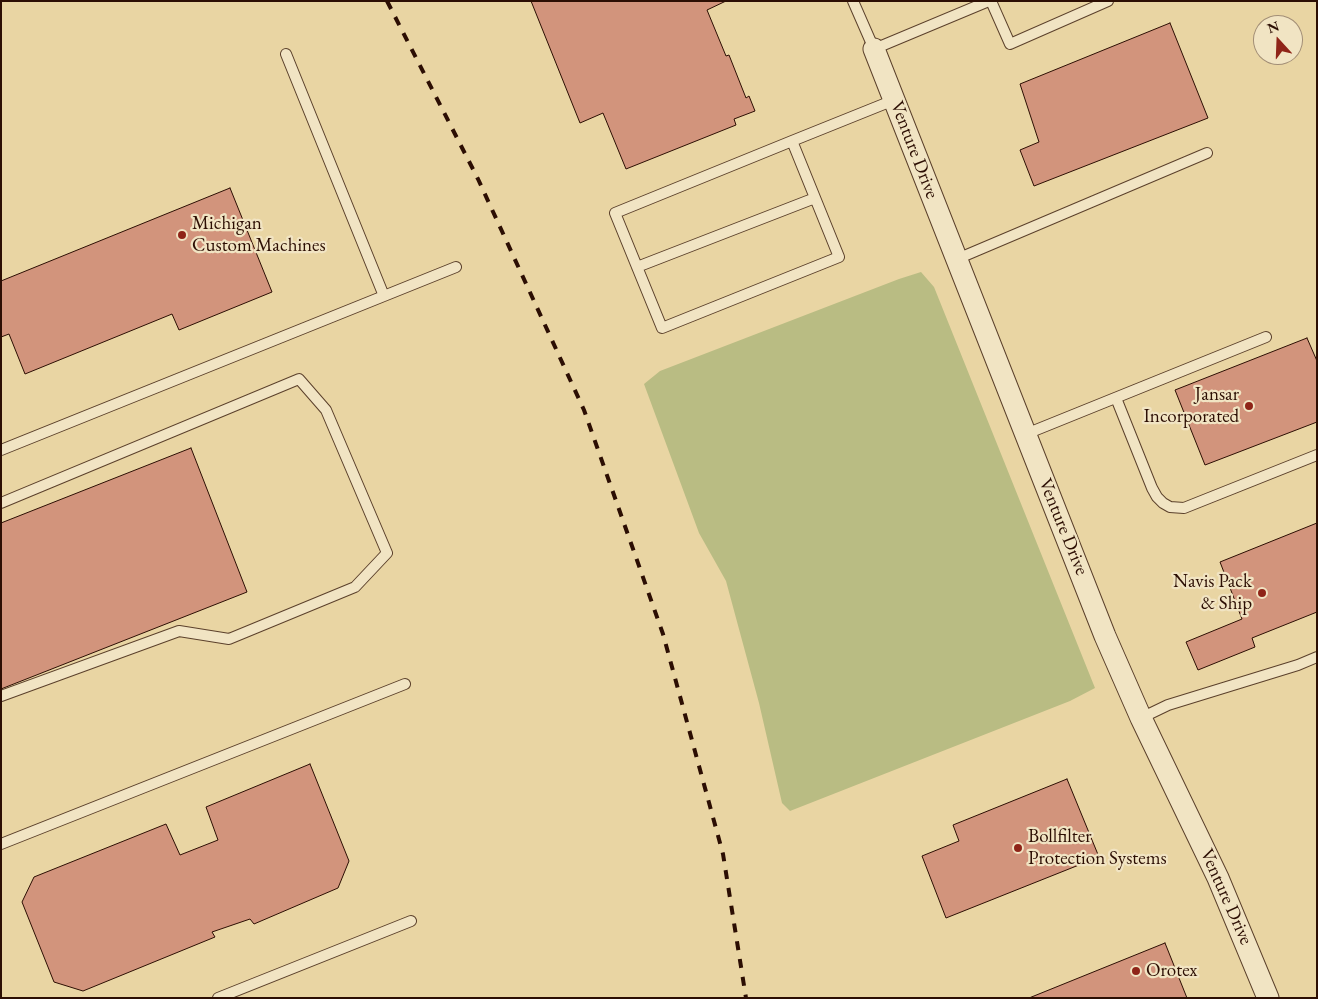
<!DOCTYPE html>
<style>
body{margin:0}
#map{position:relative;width:1318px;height:999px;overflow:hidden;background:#e9d5a3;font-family:"EB Garamond",serif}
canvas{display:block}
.frame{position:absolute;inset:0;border:2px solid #2c0e03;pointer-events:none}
.north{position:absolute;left:1253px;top:15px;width:50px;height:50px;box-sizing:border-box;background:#f1e4c3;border:1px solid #a28e76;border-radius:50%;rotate:340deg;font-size:14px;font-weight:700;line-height:20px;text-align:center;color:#2c0e03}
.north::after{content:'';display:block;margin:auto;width:18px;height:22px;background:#8f2418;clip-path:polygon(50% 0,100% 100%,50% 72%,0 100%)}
</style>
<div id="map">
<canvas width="1318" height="999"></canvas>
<div class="frame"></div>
<div class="north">N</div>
</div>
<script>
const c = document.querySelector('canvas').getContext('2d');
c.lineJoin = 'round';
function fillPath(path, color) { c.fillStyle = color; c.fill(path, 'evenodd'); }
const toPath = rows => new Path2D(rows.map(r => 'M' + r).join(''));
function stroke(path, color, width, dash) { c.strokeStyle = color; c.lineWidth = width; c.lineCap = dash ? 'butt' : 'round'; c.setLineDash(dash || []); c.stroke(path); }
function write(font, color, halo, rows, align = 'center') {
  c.font = font + ' "EB Garamond",serif'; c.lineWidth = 4.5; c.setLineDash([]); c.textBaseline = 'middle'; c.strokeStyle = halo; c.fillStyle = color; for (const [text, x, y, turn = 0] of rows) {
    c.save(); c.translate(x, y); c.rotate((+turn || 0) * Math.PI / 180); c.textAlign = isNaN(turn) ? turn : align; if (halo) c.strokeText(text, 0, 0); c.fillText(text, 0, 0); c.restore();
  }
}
fillPath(toPath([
 [921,272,934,287,1095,688,1070,701,790,811,782,803,759,703,726,581,699,533,644,384,660,371,899,279]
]), '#b9bc83');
const building = toPath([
 [531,1,726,1,707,10,726,56,729,55,746,98,749,96,755,111,734,119,736,125,626,169,603,113,580,123,531,1],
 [1170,23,1208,118,1034,186,1020,150,1039,142,1020,84,1170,23],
 [230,188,272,292,179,330,172,314,25,374,9,334,1,337,1,281,230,188],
 [1307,338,1317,361,1317,422,1205,465,1175,390,1307,338],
 [191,448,247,592,1,689,1,523,191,448],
 [1317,523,1317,612,1252,638,1255,647,1198,670,1186,642,1242,619,1220,562,1317,523],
 [310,764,349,861,338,888,254,924,250,919,212,932,215,937,83,991,54,982,22,902,34,877,166,824,180,855,218,840,206,807,310,764],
 [1067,779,1099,857,946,918,922,856,959,841,953,825,1067,779],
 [1165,943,1187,998,1029,998,1165,943]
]);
fillPath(building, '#d2947c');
stroke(building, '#2c0e03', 1);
const lane = toPath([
 [853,1,874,49,989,1],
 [991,1,1010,44,1108,1],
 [286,54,384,296],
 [792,141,839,257,662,328,615,213,792,141,894,100],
 [957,259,1207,153],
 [637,267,815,198],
 [1116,398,1152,488,1157,497,1163,503,1170,507,1184,508,1317,455],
 [1026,434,1266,337],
 [1,450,456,267],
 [1,503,299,379,326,410,387,553,355,587,229,639,179,631,1,696],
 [1141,718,1168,705,1298,665,1317,657],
 [1,844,405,684],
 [218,998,411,921]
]);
const street = toPath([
 [874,49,1105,636,1141,718,1218,878,1268,998]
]);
stroke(lane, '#5b402b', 12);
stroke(street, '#5b402b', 23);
stroke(lane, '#f1e4c3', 10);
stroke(street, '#f1e4c3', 21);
stroke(toPath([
 [387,1,478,179,584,410,663,634,723,854,746,998]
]), '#2c0e03', 4, [9, 9]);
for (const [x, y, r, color] of [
 [182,235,5,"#8f2418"],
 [1249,406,5,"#8f2418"],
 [1262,593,5,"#8f2418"],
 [1018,848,5,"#8f2418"],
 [1136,971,5,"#8f2418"]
]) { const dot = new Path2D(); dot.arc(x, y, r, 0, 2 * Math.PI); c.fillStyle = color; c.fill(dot); stroke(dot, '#f1e4c3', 2); }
write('19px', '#2c0e03', '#f1e4c3', [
 ["Venture Drive",914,150,69],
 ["Venture Drive",1063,527,68],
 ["Venture Drive",1226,897,66]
]);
write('19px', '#2c0e03', '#f1e4c3', [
 ["Michigan",192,224],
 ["Custom Machines",192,246],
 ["Jansar",1239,395,"right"],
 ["Incorporated",1239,417,"right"],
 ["Navis Pack",1252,582,"right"],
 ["& Ship",1252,604,"right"],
 ["Bollfilter",1028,837],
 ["Protection Systems",1028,859],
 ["Orotex",1146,971]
], 'left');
</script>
